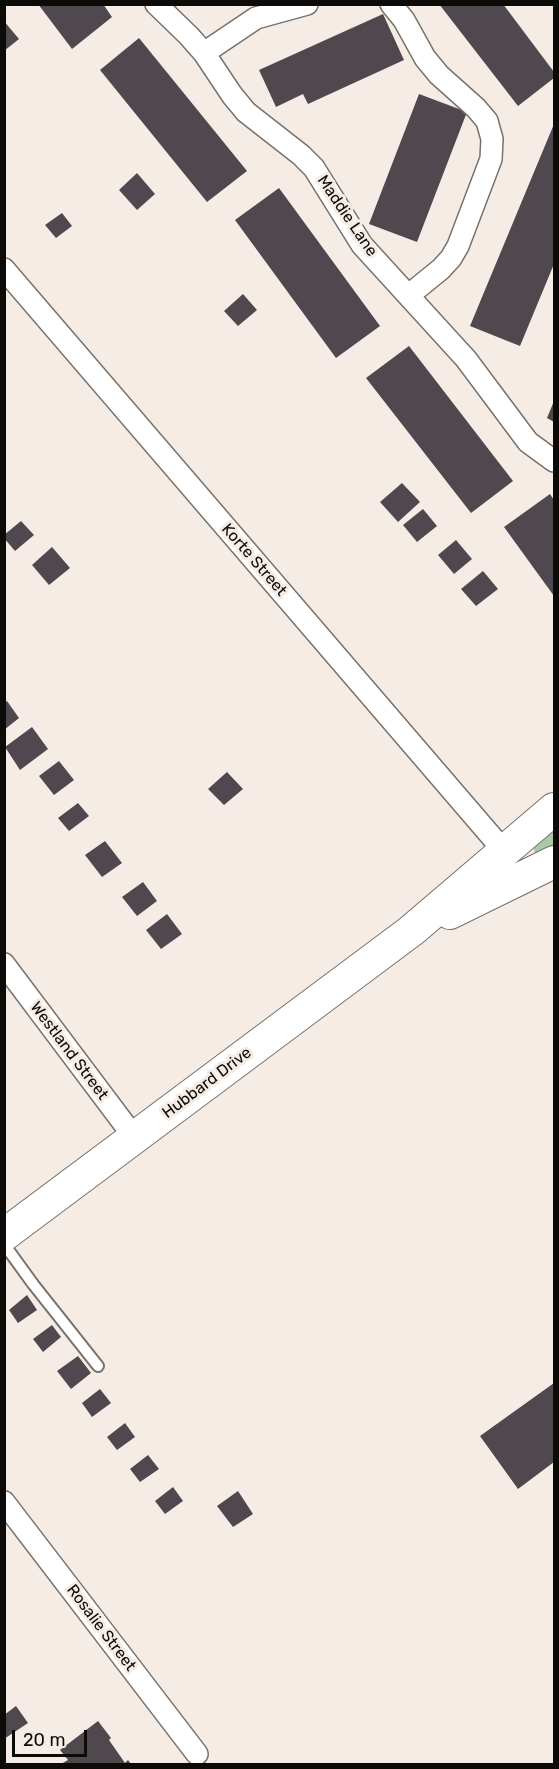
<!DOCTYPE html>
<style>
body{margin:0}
#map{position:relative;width:559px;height:1769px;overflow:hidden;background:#f5ece5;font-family:Rubik,sans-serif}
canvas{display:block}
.frame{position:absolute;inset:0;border:6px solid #0d0b08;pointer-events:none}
.scale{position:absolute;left:12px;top:1730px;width:75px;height:27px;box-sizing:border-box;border:3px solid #0d0b08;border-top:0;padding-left:8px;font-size:18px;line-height:21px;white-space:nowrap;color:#0d0b08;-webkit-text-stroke:4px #f5ece5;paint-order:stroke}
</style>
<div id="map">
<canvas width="559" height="1769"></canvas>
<div class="frame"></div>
<div class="scale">20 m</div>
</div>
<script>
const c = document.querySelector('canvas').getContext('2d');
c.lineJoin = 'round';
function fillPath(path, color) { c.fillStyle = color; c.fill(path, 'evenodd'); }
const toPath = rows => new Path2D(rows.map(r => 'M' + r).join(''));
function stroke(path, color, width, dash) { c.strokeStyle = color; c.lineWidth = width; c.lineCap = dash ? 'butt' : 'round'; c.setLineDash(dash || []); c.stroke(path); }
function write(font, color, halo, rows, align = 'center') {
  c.font = font + ' Rubik,sans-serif'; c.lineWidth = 6; c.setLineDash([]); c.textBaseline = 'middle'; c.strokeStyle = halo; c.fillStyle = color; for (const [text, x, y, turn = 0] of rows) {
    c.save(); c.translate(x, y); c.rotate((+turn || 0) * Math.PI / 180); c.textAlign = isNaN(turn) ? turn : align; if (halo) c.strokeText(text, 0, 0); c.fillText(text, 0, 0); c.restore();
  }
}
fillPath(toPath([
 [554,826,554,855,535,855,533,845]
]), '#a9c9a9');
fillPath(toPath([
 [38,4,103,4,112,17,72,49],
 [439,4,503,4,554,72,554,78,518,106],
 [383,14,404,60,308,104,303,94,276,107,259,70],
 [4,21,19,39,4,51],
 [139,38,247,171,207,202,100,70],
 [419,94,467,112,417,242,369,224],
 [554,124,554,264,520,346,470,326],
 [137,173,155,194,137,210,119,190],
 [279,188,380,326,336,358,235,220],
 [62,213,72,226,56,238,45,225],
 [243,294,257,310,238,326,224,311],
 [409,346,513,481,471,513,366,378],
 [554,401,554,422,547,418],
 [402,483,420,502,398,522,380,502],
 [550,494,554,500,554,596,504,527],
 [423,509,437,526,417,542,403,525],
 [21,521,34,535,15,551,4,538,4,535],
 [456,540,472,559,454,574,438,555],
 [52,547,70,568,49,585,32,565],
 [483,571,498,589,476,606,461,589],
 [7,701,19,718,4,730,4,703],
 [32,727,48,749,20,770,5,747],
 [59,761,74,780,54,795,39,776],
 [227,772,243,789,224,805,208,789],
 [78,803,89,816,69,831,58,818],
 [105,841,122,863,102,877,85,855],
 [143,882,157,901,137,916,122,897],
 [167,914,182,934,161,949,146,930],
 [27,1295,37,1310,18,1323,9,1310],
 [52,1325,61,1337,43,1352,33,1339],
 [78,1356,91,1373,71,1389,57,1371],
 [554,1383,554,1462,518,1489,480,1436],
 [100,1389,111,1403,92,1417,82,1403],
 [125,1423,135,1437,117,1450,107,1437],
 [148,1455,159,1469,140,1482,130,1469],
 [173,1487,183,1501,165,1514,155,1501],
 [238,1491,253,1514,233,1527,217,1506],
 [16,1706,28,1723,4,1739,4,1715],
 [98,1721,111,1738,109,1740,125,1763,128,1760,131,1764,61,1764,68,1760,60,1750]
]), '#4f484e');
const lane = toPath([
 [4,1244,33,1284,98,1366]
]);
const street = toPath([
 [156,4,189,36,204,53,232,95,246,112,301,155,314,168,362,245,466,359,528,442,554,461],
 [391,4,404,20,425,58,439,75,476,108,487,121,492,139,491,159,458,246,451,258,441,269,409,295],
 [204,53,256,18,307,4],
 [4,269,504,851],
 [4,964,134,1137],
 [4,1502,197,1754]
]);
const secondary = toPath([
 [450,913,554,862],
 [4,1235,411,931,554,809]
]);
stroke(lane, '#79716a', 14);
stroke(street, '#79716a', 24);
stroke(secondary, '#79716a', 34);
stroke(lane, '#fff', 10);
stroke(street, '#fff', 21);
stroke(secondary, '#fff', 32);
write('16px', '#0d0b08', '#f5ece5', [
 ["Maddie Lane",347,216,56],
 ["Korte Street",254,560,49],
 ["Westland Street",69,1051,53],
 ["Hubbard Drive",207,1083,-37],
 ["Rosalie Street",101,1628,53]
]);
</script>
